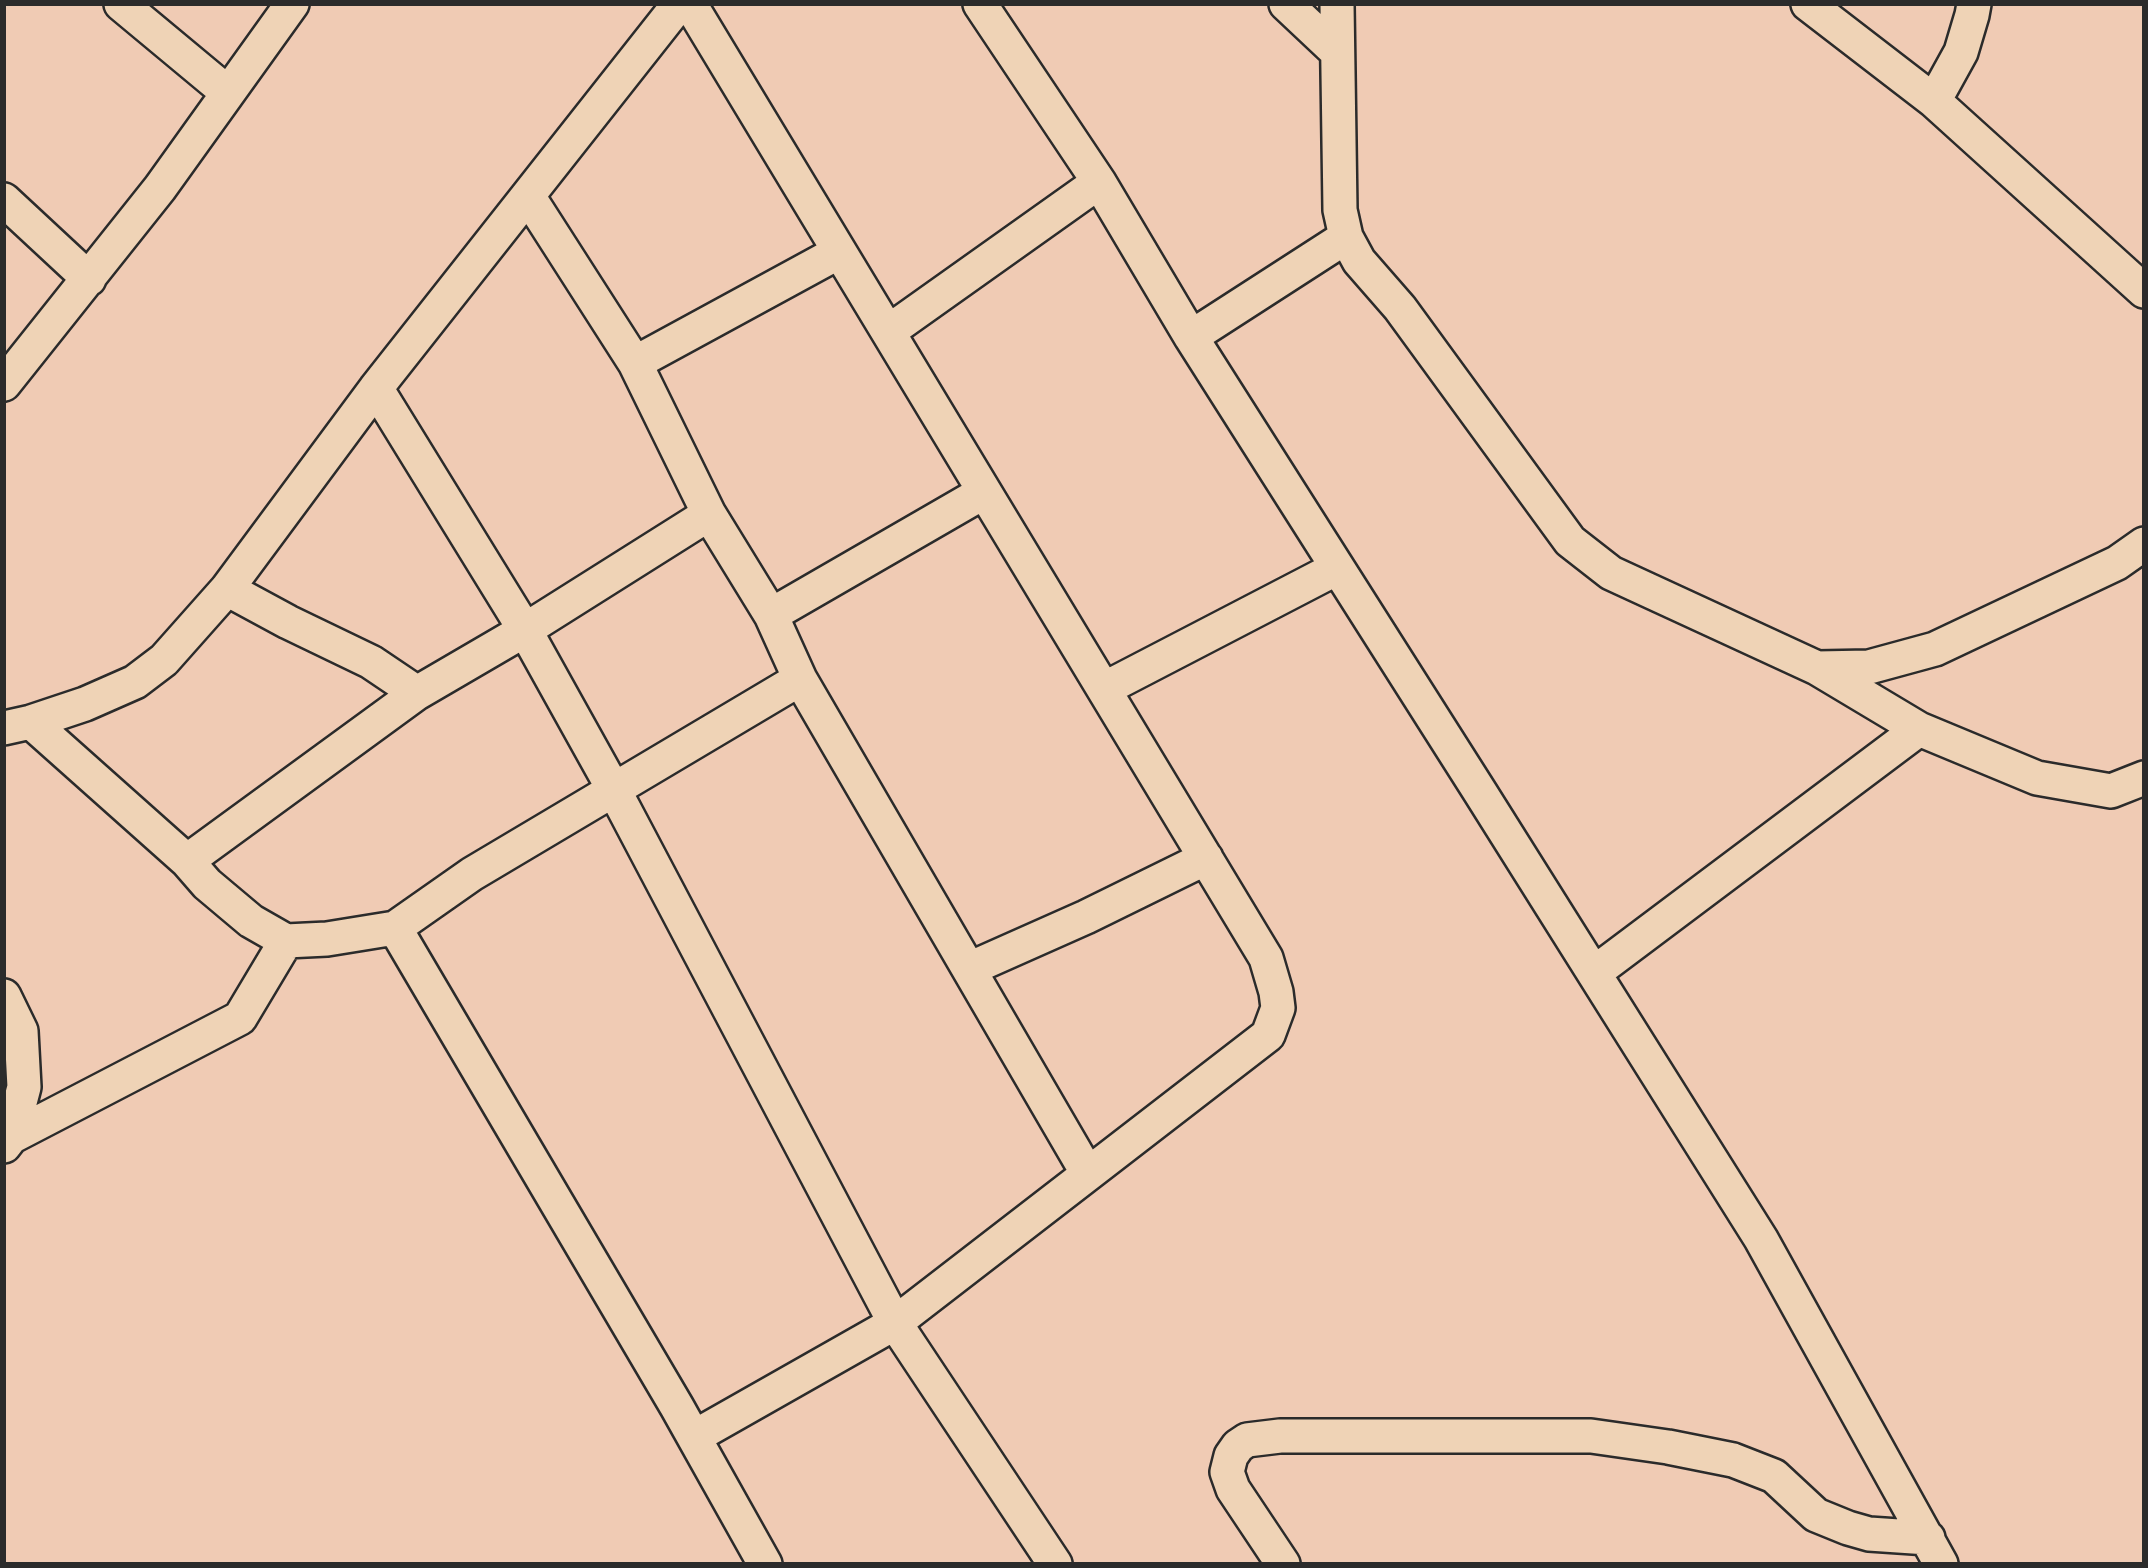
<!DOCTYPE html>
<style>
body{margin:0}
#map{position:relative;width:2148px;height:1568px;overflow:hidden;background:#f0cbb4;font-family:Pangolin,sans-serif}
canvas{display:block}
.frame{position:absolute;inset:0;border:6px solid #2b2b2b;pointer-events:none}
</style>
<div id="map">
<canvas width="2148" height="1568"></canvas>
<div class="frame"></div>
</div>
<script>
const c = document.querySelector('canvas').getContext('2d');
c.lineJoin = 'round';
const toPath = rows => new Path2D(rows.map(r => 'M' + r).join(''));
function stroke(path, color, width, dash) { c.strokeStyle = color; c.lineWidth = width; c.lineCap = dash ? 'butt' : 'round'; c.setLineDash(dash || []); c.stroke(path); }
const minor = toPath([
 [121,4,228,93],
 [690,4,1266,958,1276,992,1278,1008,1268,1035,895,1323,694,1437],
 [980,4,1099,182,1191,337,1480,792,1761,1239,1941,1564],
 [1286,4,1337,52],
 [1337,4,1340,210,1346,237,1359,261,1400,308,1570,541,1611,573,1817,668,1869,667,1935,649,2117,563,2144,544],
 [1808,4,1934,101],
 [1974,4,1972,15,1961,52,1934,101,2144,291],
 [528,196,635,363,709,514,771,615,800,679,1088,1174],
 [4,200,89,279],
 [888,332,1099,182],
 [1191,337,1346,237],
 [635,363,839,252],
 [4,384,160,188,292,4],
 [376,388,525,630,614,790,895,1323,1055,1564],
 [227,589,288,622,371,662,417,693,525,630,709,514],
 [771,615,984,492],
 [1817,668,1919,729,2037,778,2111,791,2144,778],
 [1104,689,1337,568],
 [31,722,187,861,207,884,251,921,286,941,327,939,395,928,472,874,800,679],
 [4,728,31,722,85,704,135,682,164,660,227,589,376,388,679,4],
 [187,861,417,693],
 [395,928,677,1407,765,1564],
 [969,969,1086,917,1206,858],
 [1594,973,1919,729],
 [4,996,21,1031,24,1087,11,1137,4,1146],
 [11,1137,240,1018,286,941],
 [1283,1564,1233,1489,1227,1472,1231,1456,1238,1446,1247,1440,1280,1436,1591,1436,1668,1447,1733,1460,1774,1476,1816,1515,1848,1528,1869,1534,1928,1538]
]);
stroke(minor, '#2b2b2b', 38);
stroke(minor, '#efd3b6', 33);
</script>
